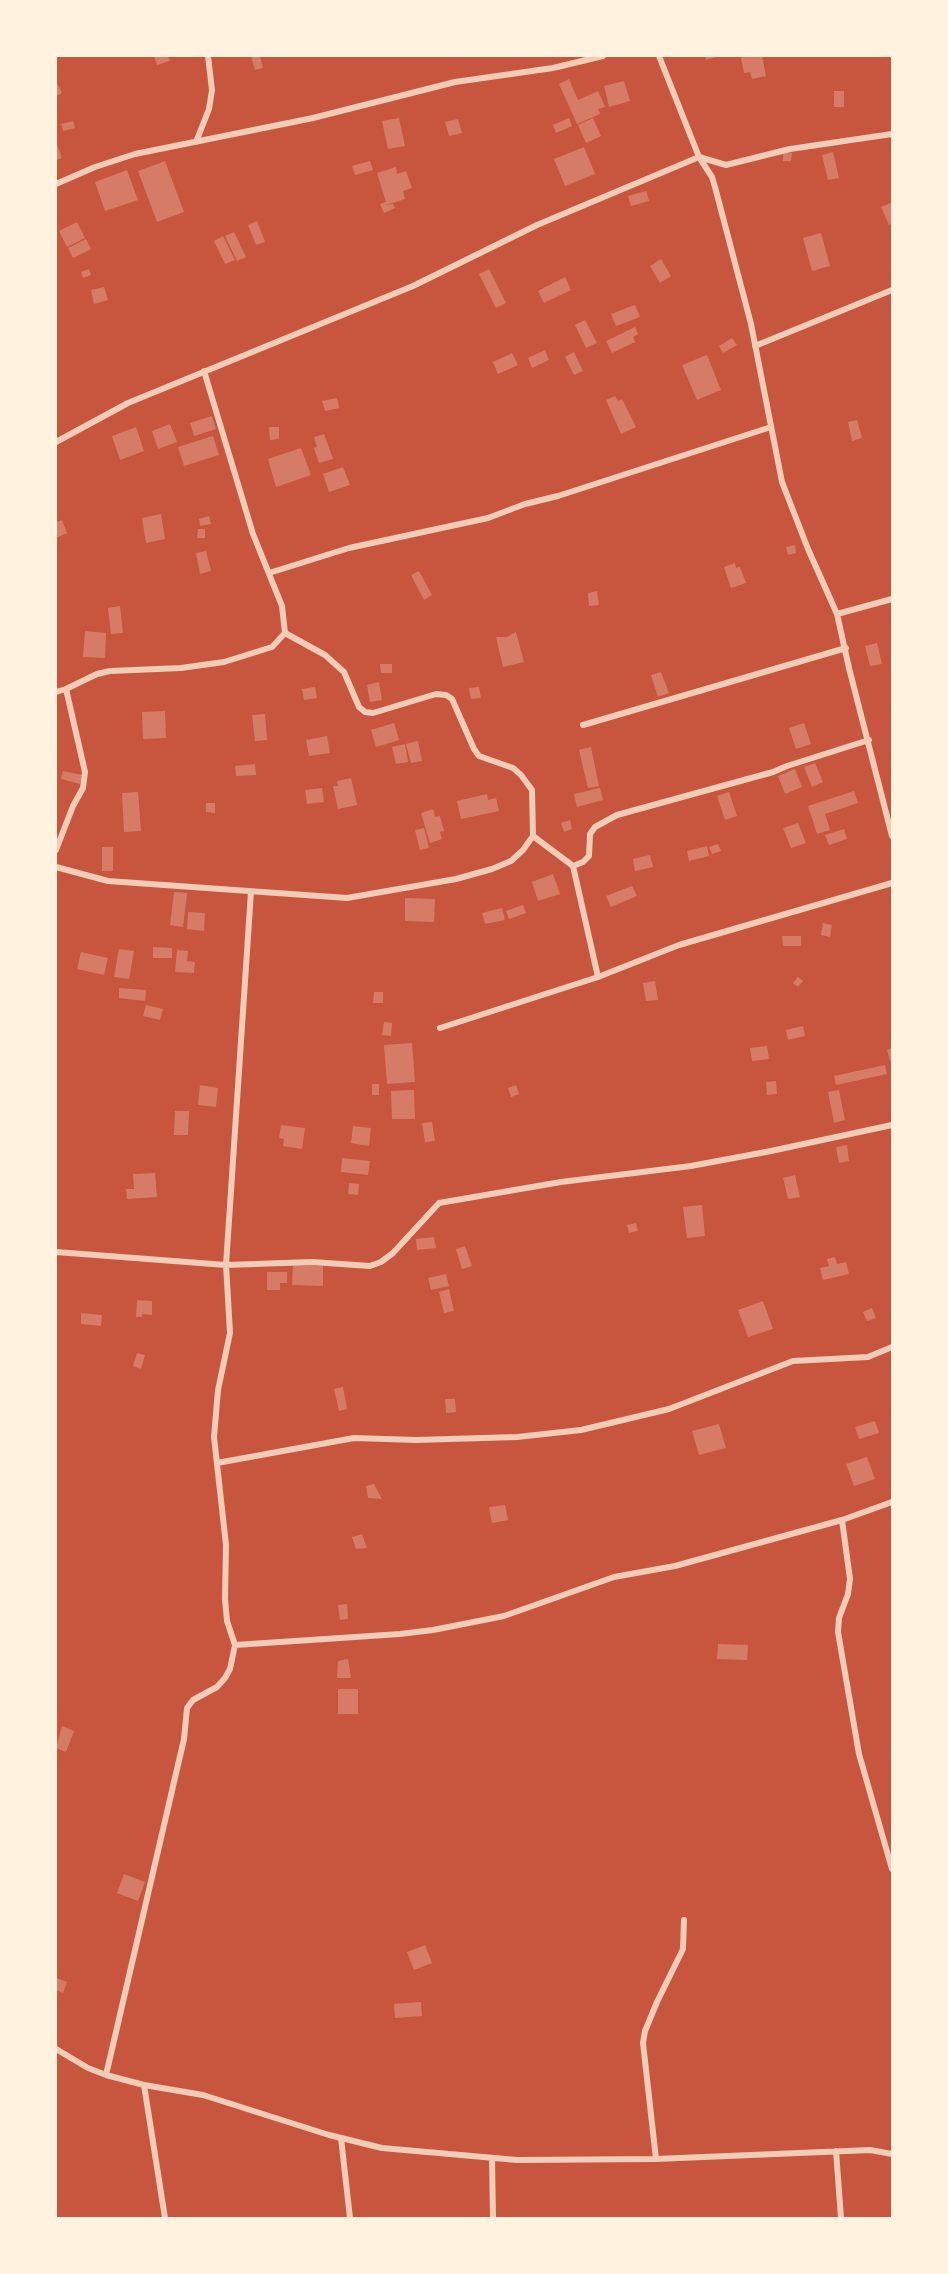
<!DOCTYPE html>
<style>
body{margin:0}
#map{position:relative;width:948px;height:2274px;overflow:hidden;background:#c8553d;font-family:Montserrat,sans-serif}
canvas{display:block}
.frame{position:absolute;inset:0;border:57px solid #fff3e0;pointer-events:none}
</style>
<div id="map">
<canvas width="948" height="2274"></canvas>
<div class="frame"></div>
</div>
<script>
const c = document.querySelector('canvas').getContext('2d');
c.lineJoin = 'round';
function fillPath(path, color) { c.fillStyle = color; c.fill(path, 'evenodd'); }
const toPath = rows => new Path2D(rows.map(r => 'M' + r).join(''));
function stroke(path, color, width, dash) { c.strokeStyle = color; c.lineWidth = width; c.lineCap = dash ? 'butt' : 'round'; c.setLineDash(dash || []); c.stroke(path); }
fillPath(toPath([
 [154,56,168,56,170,61,157,65],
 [251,56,260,56,263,68,255,70],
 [705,56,719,56,706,60],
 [747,56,762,56,766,76,752,79,750,72,744,73,741,58],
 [569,79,578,100,598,91,605,107,598,109,600,114,577,124,559,84],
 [56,81,62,93,56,96],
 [624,81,630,101,609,107,604,86],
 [834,91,844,91,844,107,834,107],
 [399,118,405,146,388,149,382,121],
 [569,118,572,126,556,133,553,125],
 [593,118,601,136,586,143,578,125],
 [458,119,462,133,449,136,445,122],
 [73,121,75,128,63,131,61,124],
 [56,142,62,158,56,160],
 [584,147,595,174,565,186,554,159],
 [783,152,792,153,791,161,783,161],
 [833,152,839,178,828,180,822,155],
 [165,161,184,212,157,222,138,171],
 [370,161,373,170,355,175,352,166],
 [396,167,397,174,406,171,412,188,403,191,405,199,386,205,393,204,395,208,384,213,380,204,386,202,377,173],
 [127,170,138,200,105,211,95,182],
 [646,191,649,201,631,206,628,196],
 [891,203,892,223,889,225,881,207],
 [257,221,265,242,256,245,248,225],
 [77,222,85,238,67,247,59,231],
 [234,232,246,257,237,261,225,236],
 [821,233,830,266,812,271,803,238],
 [223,236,235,260,225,264,214,241],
 [86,239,91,249,73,258,68,248],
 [661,259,671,276,660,283,650,266],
 [89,269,91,275,83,278,81,272],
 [489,269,506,303,496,308,479,274],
 [565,277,571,290,544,303,538,291],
 [104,287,108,300,94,304,91,290],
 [635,305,640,317,616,326,611,314],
 [585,320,597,343,586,348,575,325],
 [635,327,638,334,633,337,635,342,612,353,606,341],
 [732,338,737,345,723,353,719,346],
 [545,350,549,360,532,368,528,358],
 [574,352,583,371,574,375,565,357],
 [512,353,518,365,498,374,493,362],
 [707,355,721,390,697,400,682,365],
 [615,396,618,401,622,399,636,427,621,434,606,400],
 [337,398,339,408,325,411,322,401],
 [212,416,216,429,194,436,190,423],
 [857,420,862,438,852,441,848,422],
 [170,424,177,442,158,449,152,431],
 [136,427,144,451,120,460,112,436],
 [269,427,279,427,279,439,270,440],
 [324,434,333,459,319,463,314,448,317,447,314,437],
 [213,436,219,455,184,466,178,447],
 [301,448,311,475,276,487,268,459],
 [343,467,350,485,329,492,323,474],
 [161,514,165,539,146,543,142,518],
 [209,516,211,524,200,526,199,519],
 [62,520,67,533,56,538,56,522],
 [198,529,205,529,205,538,197,538],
 [795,545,796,553,788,555,786,547],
 [206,551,211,571,200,574,196,553],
 [735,563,736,568,740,567,746,583,731,588,724,567],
 [419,571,432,595,424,600,411,575],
 [597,591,599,605,589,606,588,593],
 [120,606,123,633,111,634,108,608],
 [85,631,106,633,105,658,83,657],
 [516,632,524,662,503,667,496,637,507,637],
 [877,643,882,664,870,666,865,646],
 [380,664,392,664,392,673,381,673],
 [661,672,669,693,658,697,651,675],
 [379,682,382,700,370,702,367,685],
 [315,687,317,698,304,700,302,689],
 [479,687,481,698,471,699,469,688],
 [165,711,166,738,143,739,142,712],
 [265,714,267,740,255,741,252,715],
 [394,723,399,740,376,747,371,730],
 [804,723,811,744,796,749,789,728],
 [327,736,330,753,309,756,306,740],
 [418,741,422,761,411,763,406,744],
 [405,744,408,762,396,764,392,747],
 [591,747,599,786,588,788,579,750],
 [815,763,823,782,812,787,804,767],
 [255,764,256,775,236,776,235,766],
 [795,769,802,787,785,794,778,776],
 [63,771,82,775,80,784,61,779],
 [351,778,357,805,338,809,333,786,338,786,337,781],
 [322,788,324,802,307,804,305,790],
 [600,788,603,800,577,807,574,794],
 [854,791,858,803,825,814,830,830,817,834,808,806],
 [138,792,141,831,124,832,122,793],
 [729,792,737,816,725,820,717,796],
 [487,794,488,800,496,798,499,811,461,819,457,801],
 [206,803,215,803,215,813,206,812],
 [433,809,435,817,440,816,444,831,440,832,442,839,430,843,421,813],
 [570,820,572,829,564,832,561,823],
 [798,823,806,843,791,848,783,828],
 [424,828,429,848,420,850,415,830],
 [844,829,847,839,829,845,825,835],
 [718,844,721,851,712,854,709,847],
 [707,846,709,856,689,861,687,851],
 [102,847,113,847,113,871,102,871],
 [650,855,653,867,635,871,633,859],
 [553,874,560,894,538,901,532,882],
 [632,886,637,896,611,907,606,896],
 [174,892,187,893,183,927,170,925],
 [405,898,435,899,434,922,405,921],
 [523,905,526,913,509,919,506,911],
 [502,908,505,920,485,924,482,913],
 [188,912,205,913,204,931,187,929],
 [823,923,832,925,830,937,821,935],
 [782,936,801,936,801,946,783,946],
 [153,947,172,948,172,958,153,958],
 [119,949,134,951,129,979,114,977],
 [177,950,188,951,187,961,195,962,194,973,175,972],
 [81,952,108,958,104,975,77,969],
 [798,977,803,981,798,987,793,983],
 [655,981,658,1000,646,1001,643,983],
 [119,988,146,990,145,1001,119,998],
 [374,992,383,992,383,1003,373,1003],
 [146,1005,163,1009,160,1020,143,1016],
 [384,1022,392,1023,391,1036,382,1035],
 [803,1026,805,1036,788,1040,786,1030],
 [412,1043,415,1082,387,1084,384,1045],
 [767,1046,769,1059,752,1061,750,1048],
 [892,1048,892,1060,890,1061,887,1050],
 [885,1065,887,1074,836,1085,834,1076],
 [776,1081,777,1094,767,1095,766,1082],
 [372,1084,379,1084,379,1095,372,1095],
 [200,1085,218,1088,216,1107,198,1105],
 [516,1085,519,1094,511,1097,508,1088],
 [414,1090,415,1119,392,1119,391,1091],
 [839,1090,845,1120,834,1123,828,1092],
 [175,1111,189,1111,188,1135,174,1135],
 [432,1122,435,1141,425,1142,422,1123],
 [281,1125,305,1128,302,1149,283,1146,284,1139,279,1138],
 [353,1126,371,1128,369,1146,351,1143],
 [847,1145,849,1161,839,1163,836,1147],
 [342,1158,370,1161,368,1175,341,1172],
 [155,1173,157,1197,127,1199,126,1189,134,1189,133,1174],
 [795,1175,800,1197,788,1199,783,1178],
 [349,1183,359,1184,358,1195,348,1194],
 [702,1205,705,1236,687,1238,683,1207],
 [636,1223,638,1231,629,1233,627,1225],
 [434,1237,436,1248,417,1250,416,1239],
 [465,1246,472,1266,462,1269,456,1249],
 [835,1257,837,1264,846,1262,849,1274,823,1280,820,1268,829,1266,827,1259],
 [293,1265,323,1266,323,1286,292,1285],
 [267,1272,287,1272,287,1283,280,1283,280,1290,267,1290],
 [446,1274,449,1286,431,1290,428,1278],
 [449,1289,454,1311,444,1313,439,1292],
 [137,1300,152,1301,152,1315,142,1314,142,1317,136,1317],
 [763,1301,773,1329,748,1337,738,1310],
 [872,1308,876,1318,867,1321,863,1312],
 [81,1313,102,1315,101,1326,81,1324],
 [137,1353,145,1355,141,1369,133,1366],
 [343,1387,347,1409,339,1411,334,1389],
 [445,1399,455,1399,456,1412,446,1413],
 [875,1421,879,1433,859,1439,855,1427],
 [719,1424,726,1448,699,1455,692,1431],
 [867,1457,875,1479,854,1486,846,1464],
 [374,1484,382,1499,368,1498,366,1486],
 [505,1505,508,1520,492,1523,489,1507],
 [362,1534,367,1548,356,1549,352,1537],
 [347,1604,348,1619,340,1620,338,1605],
 [718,1644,748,1645,747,1660,717,1659],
 [348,1659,351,1678,337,1678,338,1661],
 [338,1689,358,1689,358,1714,338,1714],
 [62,1726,74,1731,66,1752,56,1748],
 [124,1874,145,1882,138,1901,117,1893],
 [425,1945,432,1963,414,1970,407,1952],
 [56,1978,67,1982,63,1993,56,1990],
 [421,2002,422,2016,395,2018,394,2004]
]), '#d67c66');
stroke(toPath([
 [659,56,699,157,712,177,715,187,751,324,782,482,808,549,837,614,849,668,892,836],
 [196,142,209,109,212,90,208,56],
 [56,184,95,167,135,154,313,118,455,82,553,68,603,56],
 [755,346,892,290],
 [56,442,128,403,413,286,537,225,699,157,726,165,790,149,892,134],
 [269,573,349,548,488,518,525,504,558,496,771,427],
 [837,614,892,599],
 [285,633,325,655,344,672,359,707,365,712,373,713,436,694,446,695,452,699,474,749,479,756,513,768,521,775,532,790,533,836,573,866,598,977],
 [56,692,66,689,97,674,110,671,181,668,224,662,272,647,285,633,282,606,253,534,204,371],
 [583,725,846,648],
 [56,850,73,806,83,788,85,772,66,689],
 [573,866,583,862,589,856,590,834,595,827,617,815,773,772,787,766,869,740],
 [56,867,108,881,347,898,456,879,492,869,511,861,523,850,533,836],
 [440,1028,598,977,679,945,892,883],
 [56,1252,226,1265,312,1262,370,1266,381,1262,393,1253,439,1203,561,1182,691,1166,771,1151,892,1125],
 [217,1463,354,1438,416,1440,517,1437,581,1430,669,1409,793,1361,868,1357,892,1347],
 [842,1520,850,1579,848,1594,839,1618,838,1632,859,1754,892,1869],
 [235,1645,400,1634,433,1630,504,1616,614,1577,675,1566,842,1520,892,1502],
 [56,2049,88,2068,106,2075,144,2085,203,2095,329,2135,382,2148,517,2160,656,2159,870,2150,892,2154],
 [106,2075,184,1739,187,1708,193,1700,217,1687,225,1678,230,1669,235,1645,227,1621,225,1599,226,1545,214,1437,218,1390,230,1333,226,1265,251,892],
 [144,2085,165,2218],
 [341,2138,350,2218],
 [836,2151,841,2218],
 [492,2159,493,2218],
 [656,2159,643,2043,645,2031,657,2002,683,1949,684,1920]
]), '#f1ccb7', 6);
</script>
